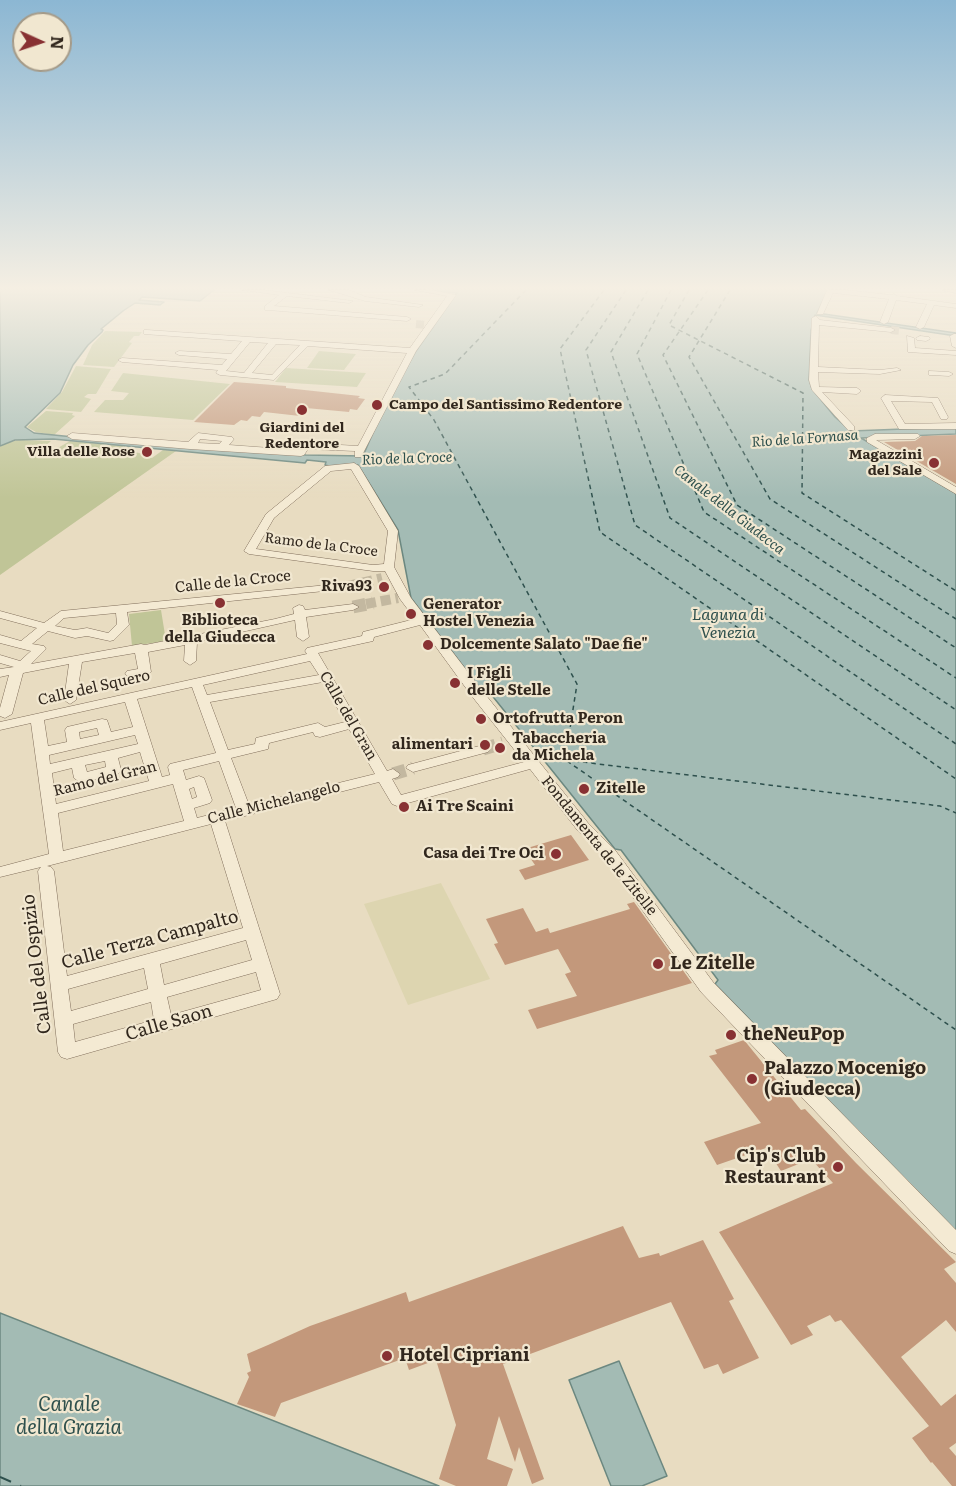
<!DOCTYPE html>
<style>
body{margin:0}
#map{position:relative;width:956px;height:1486px;overflow:hidden;background:#e8dcc1;font-family:Literata,serif}
canvas{display:block}
.north{position:absolute;left:12px;top:12px;width:60px;height:60px;box-sizing:border-box;background:#f1e7d0;border:2px solid #a49a88;border-radius:50%;rotate:93deg;font-size:16px;font-weight:700;line-height:24px;text-align:center;color:#31271d}
.north::after{content:'';display:block;margin:auto;width:21px;height:27px;background:#883133;clip-path:polygon(50% 0,100% 100%,50% 72%,0 100%)}
</style>
<div id="map">
<canvas width="956" height="1486"></canvas>
<div class="north">N</div>
</div>
<script>
const c = document.querySelector('canvas').getContext('2d');
c.lineJoin = 'round';
function fillPath(path, color) { c.fillStyle = color; c.fill(path, 'evenodd'); }
const toPath = rows => new Path2D(rows.map(r => 'M' + r).join(''));
function stroke(path, color, width, dash) { c.strokeStyle = color; c.lineWidth = width; c.lineCap = dash ? 'butt' : 'round'; c.setLineDash(dash || []); c.stroke(path); }
function write(font, color, halo, rows, align = 'center') {
  c.font = font + ' Literata,serif'; c.lineWidth = 4.5; c.setLineDash([]); c.textBaseline = 'middle'; c.strokeStyle = halo; c.fillStyle = color; for (const [text, x, y, turn = 0] of rows) {
    c.save(); c.translate(x, y); c.rotate((+turn || 0) * Math.PI / 180); c.textAlign = isNaN(turn) ? turn : align; if (halo) c.strokeText(text, 0, 0); c.fillText(text, 0, 0); c.restore();
  }
}
fillPath(toPath([
 [441,883,490,979,408,1005,364,904]
]), '#ddd5b0');
fillPath(toPath([
 [105,331,142,332,139,336,134,336,129,342,132,343,114,367,83,365,92,345],
 [319,351,356,354,344,370,307,368],
 [76,366,111,369,96,394,88,394,84,397,91,399,81,412,46,409,62,392],
 [286,368,366,373,357,387,275,382],
 [123,373,230,384,193,420,94,412,105,400,123,400,129,393,111,391],
 [46,411,73,413,72,415,75,416,54,435,36,432,27,427],
 [19,440,51,441,43,448,56,449,70,441,132,447,127,451,145,454,143,456,152,458,163,450,176,451,0,575,0,447,5,443],
 [161,610,166,641,132,646,129,614]
]), '#c0c597');
const water = toPath([
 [0,290,214,290,200,301,142,297,139,300,164,302,160,305,135,303,123,311,101,329,103,330,102,332,88,345,73,365,60,393,25,427,34,433,143,444,306,455,363,456,382,412,416,351,457,293,426,290,828,290,817,313,956,333,956,336,815,315,811,330,809,380,812,389,835,417,851,431,956,427,956,434,861,438,956,493,956,1232,715,984,718,980,621,850,615,849,486,688,479,687,411,598,398,530,358,465,329,466,325,465,326,462,307,460,305,463,53,439,15,440,0,446,0,290],
 [0,1313,439,1486,0,1486,0,1313],
 [619,1361,667,1476,642,1486,611,1486,569,1380,619,1361]
]);
fillPath(water, '#a3bbb4');
stroke(water, '#6c8880', 1.5);
stroke(toPath([
 [526,290,445,374,409,387,434,420,577,684,565,760],
 [604,290,560,349,600,532,956,779],
 [626,290,586,350,635,525,956,744],
 [648,290,611,352,670,518,956,710],
 [671,290,637,354,704,512,956,678],
 [689,290,669,325,803,393,802,493,956,591],
 [708,290,663,355,737,505,956,648],
 [730,290,689,357,770,499,956,619],
 [566,760,940,806,956,813],
 [567,761,956,1030]
]), '#2e504d', 1.5, [4.5, 4]);
stroke(toPath([
 [0,1477,21,1486]
]), '#2e504d', 2, [12, 10]);
fillPath(toPath([
 [234,382,286,386,286,388,360,396,358,398,365,399,357,410,350,409,349,412,306,408,300,416,264,412,260,417,252,416,247,421,241,420,234,425,194,422],
 [956,435,956,484,884,442,915,441,922,436],
 [571,835,589,860,525,880,519,870,535,865,524,849],
 [634,902,692,983,537,1029,528,1010,577,996,565,974,571,972,558,949,505,965,494,944,498,943,486,919,523,908,536,932,548,928,550,933,630,909,627,904],
 [744,1040,801,1110,805,1109,856,1163,956,1262,944,1269,956,1283,956,1332,946,1320,901,1357,941,1406,956,1394,956,1443,949,1448,956,1456,956,1486,952,1486,932,1462,931,1463,912,1438,929,1426,841,1320,835,1322,830,1315,807,1326,813,1335,791,1345,719,1232,833,1183,811,1159,781,1171,766,1148,717,1165,704,1142,761,1123,709,1056,717,1054,715,1050],
 [623,1226,639,1258,659,1253,660,1256,703,1240,734,1299,729,1301,759,1358,723,1374,718,1364,704,1369,671,1302,503,1364,544,1479,532,1484,519,1447,515,1462,499,1416,487,1459,513,1469,507,1486,456,1486,439,1479,456,1425,436,1360,409,1370,405,1358,281,1403,275,1417,237,1404,249,1377,247,1373,251,1371,247,1354,268,1345,310,1326,406,1292,409,1302]
]), '#c3987b');
stroke(toPath([
 [416,324,428,325],
 [891,330,900,331]
]), '#c3b8a0', 8, [8, 4]);
stroke(toPath([
 [348,586,382,578],
 [366,604,398,598]
]), '#c3b8a0', 10, [10, 5]);
stroke(toPath([
 [353,607,373,603],
 [483,749,503,743],
 [393,774,413,768]
]), '#c3b8a0', 13, [13, 7]);
const minor = toPath([
 [242,290,264,290,353,301,349,303,287,296,274,306,407,317,411,319,407,321,268,310,265,310,265,306,279,295,242,290],
 [329,290,349,290,366,297,423,305,419,307,365,301,329,290],
 [415,290,431,290,456,295,416,351,361,457,355,457,355,451,308,449,304,455,301,456,190,449,72,439,67,436,72,433,188,442,198,433,232,437,234,439,229,445,298,450,302,444,305,443,358,446,407,353,308,346,274,380,220,375,216,373,218,370,122,362,118,360,122,358,222,365,227,359,179,355,175,353,179,351,231,354,242,341,144,334,144,330,147,330,410,348,447,296,415,290],
 [250,342,268,343,244,373,226,371,250,342],
 [276,344,300,345,272,375,252,373,276,344],
 [200,439,222,441,219,444,198,443,200,439],
 [827,290,847,290,891,295,894,294,897,296,956,304,956,308,934,305,924,327,920,329,916,327,927,304,896,300,888,322,884,324,880,322,889,299,833,293,823,314,817,314,827,290],
 [943,290,956,290,956,293,945,291,943,290],
 [816,316,820,320,891,328,895,330,891,332,819,325,818,367,880,370,897,368,901,370,880,374,818,372,819,387,857,388,861,391,857,394,822,392,854,426,854,430,848,430,812,390,809,380,812,318,816,316],
 [954,334,956,334,956,348,952,346,950,336,954,334],
 [907,336,914,338,915,348,956,351,956,355,908,352,907,336],
 [920,336,929,337,930,339,926,341,917,340,916,338,920,336],
 [929,371,949,372,953,374,949,376,932,375,929,375,929,371],
 [885,395,938,398,948,417,947,419,941,419,932,402,891,401,905,424,956,423,956,429,899,429,881,398,885,395],
 [875,434,918,434,920,436,915,439,876,440,956,487,956,494,867,442,867,438,875,434],
 [354,463,359,466,398,531,394,567,411,598,481,689,588,823,615,850,713,982,956,1230,956,1254,949,1251,701,992,605,858,578,831,530,769,397,806,392,804,379,782,225,821,280,994,277,999,67,1059,61,1057,58,1052,38,871,41,867,0,877,0,867,49,854,31,723,0,730,0,722,307,654,305,651,307,648,362,636,363,632,415,619,400,599,385,571,373,571,249,554,244,551,266,514,325,466,354,463],
 [351,469,388,531,384,564,373,565,256,549,274,518,331,471,351,469],
 [420,625,471,695,524,762,401,795,392,779,398,777,400,774,393,769,387,771,318,653,373,641,374,637,420,625],
 [310,661,319,675,207,695,203,685,310,661],
 [323,682,345,722,325,727,318,723,256,738,255,744,228,750,210,702,323,682],
 [192,687,216,753,170,764,168,767,170,775,162,777,137,699,192,687],
 [125,702,133,727,111,732,107,720,102,719,67,727,65,730,67,742,48,746,44,720,125,702],
 [97,728,99,735,80,739,79,732,97,728],
 [349,729,375,774,249,805,231,758,268,749,269,743,313,732,315,736,320,737,349,729],
 [135,735,138,744,50,764,49,755,135,735],
 [140,752,149,781,56,804,52,773,72,768,74,778,81,783,119,773,121,770,118,758,140,752],
 [105,761,106,767,87,772,85,765,105,761],
 [219,761,236,808,197,818,194,808,210,803,212,800,204,778,199,776,186,780,183,770,219,761],
 [173,784,184,821,63,851,58,813,173,784],
 [194,787,197,797,192,799,189,789,194,787],
 [211,824,243,928,67,976,54,871,51,867,47,866,211,824],
 [246,940,252,960,164,985,160,964,246,940],
 [144,968,148,989,71,1011,68,989,144,968],
 [256,972,261,990,171,1015,167,997,256,972],
 [151,1002,154,1020,75,1042,73,1024,151,1002],
 [348,583,354,586,352,588,127,612,129,625,114,640,110,641,87,636,75,638,48,631,32,644,44,646,46,649,31,664,141,644,145,645,275,619,294,614,293,608,299,605,303,606,305,610,353,604,359,607,353,610,306,617,309,637,303,641,297,637,295,620,197,642,196,661,190,665,184,661,185,645,148,652,151,672,145,676,131,678,125,674,127,671,138,669,135,653,82,662,76,700,70,704,64,700,69,664,23,673,12,714,5,718,0,716,0,708,9,675,0,677,0,669,14,667,0,663,0,655,20,661,31,651,0,643,0,635,21,641,37,628,0,618,0,611,44,623,61,611,348,583],
 [116,613,117,624,108,633,87,628,75,630,55,626,64,618,116,613],
 [483,745,490,749,488,752,413,772,406,768,408,765,483,745]
]);
stroke(minor, '#806e5b', 1);
fillPath(minor, '#f4ead3');
const sky = c.createLinearGradient(0, 0, 0, 498);
sky.addColorStop(0, '#8cb7d3');
sky.addColorStop(0.58, '#f5efe3');
sky.addColorStop(1, '#f5efe300');
c.fillStyle = sky;
c.fillRect(0, 0, 956, 498);
for (const [x, y, r, color] of [
 [377,405,6,"#883133"],
 [302,410,6,"#883133"],
 [147,452,6,"#883133"],
 [934,463,6,"#883133"],
 [384,587,6,"#883133"],
 [220,603,6,"#883133"],
 [411,614,6,"#883133"],
 [428,645,6,"#883133"],
 [455,683,6,"#883133"],
 [481,719,6,"#883133"],
 [485,745,6,"#883133"],
 [500,748,6,"#883133"],
 [584,789,6,"#883133"],
 [404,807,6,"#883133"],
 [556,854,6,"#883133"],
 [658,964,6,"#883133"],
 [731,1035,6,"#883133"],
 [752,1079,6,"#883133"],
 [838,1167,6,"#883133"],
 [387,1356,6,"#883133"]
]) { const dot = new Path2D(); dot.arc(x, y, r, 0, 2 * Math.PI); c.fillStyle = color; c.fill(dot); stroke(dot, '#f1e7d0', 2); }
write('bold 14px', '#31271d', '#f1e7d0', [
 ["Campo del Santissimo Redentore",389,405,"left"],
 ["Giardini del",302,428,"center"],
 ["Redentore",302,444,"center"],
 ["Villa delle Rose",135,452],
 ["Magazzini",922,455],
 ["del Sale",922,471]
], 'right');
write('italic 14px', '#2e504d', '#f1e7d0', [
 ["Rio de la Fornasa",805,439,-4],
 ["Rio de la Croce",407,459,-2],
 ["Canale della Giudecca",729,510,38]
]);
write('14px', '#31271d', '#f1e7d0', [
 ["Ramo de la Croce",321,545,7]
]);
write('15px', '#31271d', '#f1e7d0', [
 ["Calle de la Croce",233,582,-6],
 ["Calle del Squero",94,688,-13],
 ["Calle del Gran",348,716,60],
 ["Ramo del Gran",105,779,-14],
 ["Calle Michelangelo",274,803,-14],
 ["Fondamenta de le Zitelle",599,846,51]
]);
write('bold 15px', '#31271d', '#f1e7d0', [
 ["Riva93",372,587,"right"],
 ["Generator",423,605],
 ["Hostel Venezia",423,622],
 ["Biblioteca",220,621,"center"],
 ["della Giudecca",220,638,"center"],
 ["Dolcemente Salato \"Dae fie\"",440,645],
 ["I Figli",467,674],
 ["delle Stelle",467,691],
 ["Ortofrutta Peron",493,719],
 ["Tabaccheria",512,739],
 ["da Michela",512,756],
 ["alimentari",473,745,"right"],
 ["Zitelle",596,789],
 ["Ai Tre Scaini",416,807],
 ["Casa dei Tre Oci",544,854,"right"]
], 'left');
write('italic 16px', '#2e504d', '#f1e7d0', [
 ["Laguna di",728,615],
 ["Venezia",728,633]
]);
write('18px', '#31271d', '#f1e7d0', [
 ["Calle Terza Campalto",150,940,-15],
 ["Calle del Ospizio",37,964,-97],
 ["Calle Saon",169,1023,-16]
]);
write('bold 18px', '#31271d', '#f1e7d0', [
 ["Le Zitelle",670,964],
 ["theNeuPop",743,1035],
 ["Palazzo Mocenigo",764,1069],
 ["(Giudecca)",764,1090],
 ["Cip's Club",826,1157,"right"],
 ["Restaurant",826,1178,"right"],
 ["Hotel Cipriani",399,1356]
], 'left');
write('italic 20px', '#2e504d', '#f1e7d0', [
 ["Canale",69,1405],
 ["della Grazia",69,1428]
]);
</script>
